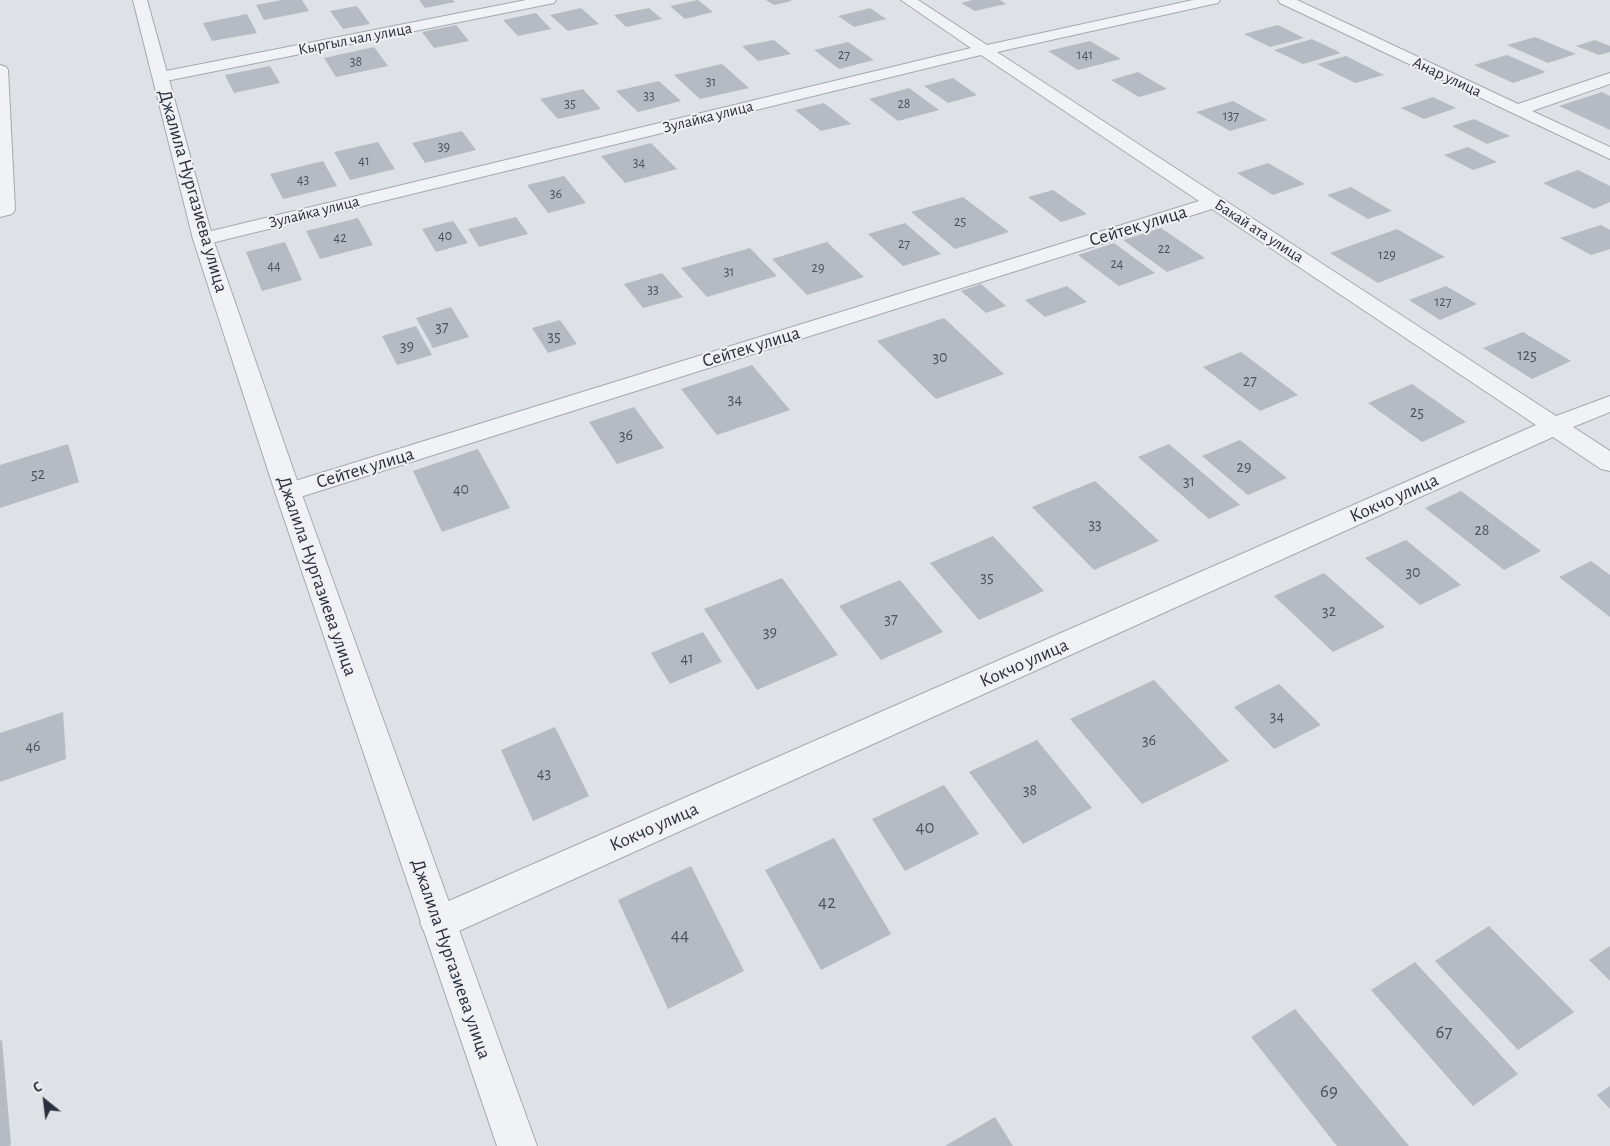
<!DOCTYPE html>
<meta charset="utf-8">
<style>
body{margin:0}
#map{position:relative;width:1610px;height:1146px;overflow:hidden;background:#dee1e6;font-family:"Alegreya Sans",sans-serif}
canvas{display:block}
.north{position:absolute;left:20px;top:1076px;width:50px;height:50px;-webkit-text-stroke:4px #eef0f4;paint-order:stroke;rotate:331deg;font-size:14px;font-weight:700;line-height:20px;text-align:center;color:#292f3c}
.north::after{content:'';display:block;margin:auto;width:18px;height:22px;background:#292f3c;clip-path:polygon(50% 0,100% 100%,50% 72%,0 100%)}
</style>
<div id="map">
<canvas width="1610" height="1146"></canvas>
<div class="north">С</div>
</div>
<script>
const c = document.querySelector('canvas').getContext('2d');
c.lineJoin = 'round';
function fillPath(path, color) { c.fillStyle = color; c.fill(path, 'evenodd'); }
const toPath = rows => new Path2D(rows.map(r => 'M' + r).join(''));
function stroke(path, color, width, dash) { c.strokeStyle = color; c.lineWidth = width; c.lineCap = dash ? 'butt' : 'round'; c.setLineDash(dash || []); c.stroke(path); }
function write(font, color, halo, rows, align = 'center') {
  c.font = font + ' "Alegreya Sans",sans-serif'; c.lineWidth = 4; c.setLineDash([]); c.textBaseline = 'middle'; c.strokeStyle = halo; c.fillStyle = color; for (const [text, x, y, turn = 0] of rows) {
    c.save(); c.translate(x, y); c.rotate((+turn || 0) * Math.PI / 180); c.textAlign = isNaN(turn) ? turn : align; if (halo) c.strokeText(text, 0, 0); c.fillText(text, 0, 0); c.restore();
  }
}
fillPath(toPath([
 [282,0,302,0,309,11,264,20,256,5],
 [419,0,453,0,455,2,425,8],
 [698,0,713,12,685,19,670,6],
 [766,0,790,0,792,1,774,5],
 [972,0,1000,0,1006,4,975,11,961,3],
 [357,6,370,24,343,29,330,11],
 [581,8,599,24,568,31,550,15],
 [649,8,662,19,626,27,614,15],
 [870,8,886,19,854,27,838,16],
 [536,13,551,29,518,36,503,20],
 [247,14,257,33,212,41,203,23],
 [456,25,469,41,434,48,422,32],
 [1278,25,1304,38,1270,47,1244,34],
 [1535,37,1576,54,1548,63,1507,45],
 [1312,39,1341,53,1303,64,1274,50],
 [774,40,791,54,758,61,742,46],
 [1595,40,1610,46,1610,52,1599,55,1576,46],
 [1090,41,1121,59,1078,70,1048,51],
 [848,42,874,60,839,69,814,50],
 [374,47,388,66,336,77,324,58],
 [1507,55,1546,72,1513,83,1474,65],
 [1346,56,1384,75,1355,83,1317,64],
 [722,64,749,88,700,99,674,75],
 [270,66,280,83,234,93,225,75],
 [1138,72,1167,89,1139,97,1111,80],
 [953,78,977,95,948,103,924,86],
 [659,81,681,101,638,112,616,91],
 [909,88,939,110,898,121,869,99],
 [583,89,601,109,558,119,540,99],
 [1602,92,1610,96,1610,130,1559,106],
 [1433,97,1456,108,1424,119,1401,108],
 [1233,101,1267,120,1230,131,1196,112],
 [824,103,851,124,821,131,795,110],
 [1474,119,1510,136,1487,144,1452,126],
 [462,131,476,150,425,163,412,143],
 [378,142,395,169,350,180,334,152],
 [651,143,677,169,625,183,601,156],
 [1468,147,1497,162,1473,170,1444,155],
 [323,161,337,186,283,199,270,174],
 [1268,163,1305,184,1273,195,1237,173],
 [1578,170,1610,186,1610,202,1594,209,1543,183],
 [564,176,586,203,548,213,527,185],
 [1351,187,1392,211,1368,219,1327,195],
 [1053,190,1087,214,1061,222,1028,197],
 [963,197,1009,232,955,249,911,212],
 [516,217,528,234,479,247,468,229],
 [358,218,373,245,320,259,306,231],
 [453,221,468,243,436,252,422,229],
 [905,223,941,254,903,266,868,234],
 [1601,225,1610,230,1610,249,1591,255,1560,238],
 [1161,228,1205,258,1167,272,1123,240],
 [1397,229,1445,257,1378,283,1330,253],
 [285,242,302,280,262,291,246,252],
 [827,242,864,277,807,295,772,259],
 [1114,243,1155,273,1119,286,1078,255],
 [750,248,777,276,707,297,681,268],
 [662,273,683,297,643,308,624,284],
 [981,284,1006,306,986,313,961,291],
 [1067,286,1087,302,1045,317,1025,300],
 [1446,286,1477,304,1440,320,1409,300],
 [451,307,469,337,433,348,416,318],
 [944,318,1004,374,936,399,877,341],
 [560,320,577,344,548,353,532,328],
 [416,326,432,355,397,365,382,336],
 [1523,332,1571,361,1532,379,1483,348],
 [1241,352,1298,395,1260,411,1203,367],
 [752,365,790,410,717,435,681,389],
 [1412,384,1466,422,1422,442,1368,403],
 [634,407,664,448,617,464,589,422],
 [1240,440,1287,478,1248,495,1202,456],
 [68,444,79,482,0,508,0,465],
 [1169,444,1240,505,1209,519,1138,457],
 [478,449,510,508,442,532,413,471],
 [1095,481,1159,541,1094,570,1032,507],
 [1461,491,1541,551,1504,570,1425,508],
 [993,536,1044,591,979,620,930,563],
 [1406,540,1461,585,1420,605,1365,558],
 [1591,561,1610,575,1610,617,1559,577],
 [1324,573,1385,627,1333,652,1274,596],
 [782,578,838,655,757,690,704,609],
 [900,580,943,632,881,660,839,606],
 [703,632,722,662,670,684,651,653],
 [1154,680,1229,761,1142,804,1070,719],
 [1279,684,1321,725,1274,749,1234,707],
 [63,712,66,759,0,782,0,733],
 [555,727,589,796,533,821,501,750],
 [1037,740,1092,808,1023,844,969,772],
 [944,785,979,834,905,871,872,819],
 [834,838,891,934,821,970,765,870],
 [691,866,744,971,668,1009,618,900],
 [1489,926,1574,1012,1518,1050,1435,961],
 [1610,946,1610,981,1589,960],
 [1415,962,1518,1074,1473,1106,1371,990],
 [1295,1009,1409,1146,1337,1146,1251,1037],
 [2,1040,11,1145,9,1146,0,1146,0,1041],
 [1610,1086,1610,1109,1597,1095],
 [995,1117,1013,1146,945,1146]
]), '#b6bbc3');
const minor = toPath([
 [526,0,556,0,554,3,549,4,161,82,155,81,153,77,155,73,161,72,526,0],
 [901,0,918,0,987,45,1193,0,1220,0,1218,3,1213,4,997,52,1556,416,1610,396,1610,412,1573,427,1610,451,1610,471,1601,469,1553,437,450,935,438,940,426,935,420,923,426,911,1536,425,1212,209,297,498,288,501,279,498,275,492,279,486,1199,201,981,55,203,245,196,243,193,239,196,235,203,233,971,48,901,0],
 [1278,0,1297,0,1518,104,1610,73,1610,84,1532,111,1610,147,1610,159,1280,3,1278,0],
 [0,65,6,67,8,70,15,210,12,214,0,217,0,65]
]);
const tertiary = toPath([
 [133,0,147,0,213,239,301,492,537,1146,497,1146,275,492,193,239,133,0]
]);
stroke(minor, '#a4a8b0', 2);
stroke(tertiary, '#a4a8b0', 2);
fillPath(minor, '#f1f2f5');
fillPath(tertiary, '#f1f2f5');
write('14px', '#4c525e', null, [
 ["27",844,55],
 ["141",1085,55],
 ["38",356,62],
 ["31",711,82],
 ["33",649,96],
 ["35",570,104],
 ["28",904,104],
 ["137",1231,116],
 ["39",444,147],
 ["41",364,161],
 ["34",639,163],
 ["43",303,180],
 ["36",556,194],
 ["25",960,222],
 ["40",445,236],
 ["42",340,238],
 ["27",904,244],
 ["22",1164,249],
 ["129",1387,255],
 ["24",1117,264],
 ["44",274,266],
 ["29",818,268],
 ["31",729,272],
 ["33",653,290],
 ["127",1443,302]
]);
write('16px', '#292f3c', '#eef0f4', [
 ["Кыргыл чал улица",355,39,-11],
 ["Анар улица",1447,77,25],
 ["Зулайка улица",708,117,-14],
 ["Зулайка улица",314,212,-14],
 ["Бакай ата улица",1259,231,33]
]);
write('16px', '#4c525e', null, [
 ["37",442,327],
 ["35",554,336],
 ["39",407,346],
 ["125",1527,355],
 ["30",940,357],
 ["27",1250,381],
 ["34",735,399],
 ["25",1417,412],
 ["36",626,435],
 ["29",1244,467],
 ["52",38,474],
 ["31",1189,481],
 ["40",461,489],
 ["33",1095,524],
 ["28",1482,530],
 ["30",1413,572],
 ["35",987,577],
 ["32",1329,611],
 ["37",891,619],
 ["39",770,632],
 ["41",687,658],
 ["34",1277,716],
 ["36",1149,740],
 ["46",33,746],
 ["43",544,773],
 ["38",1030,790]
]);
write('19px', '#292f3c', '#eef0f4', [
 ["Джалила Нургазиева улица",193,191,74],
 ["Сейтек улица",1138,226,-17],
 ["Сейтек улица",751,347,-17],
 ["Сейтек улица",365,468,-17],
 ["Кокчо улица",1394,498,-24],
 ["Джалила Нургазиева улица",317,576,71],
 ["Кокчо улица",1024,663,-24],
 ["Кокчо улица",654,827,-24],
 ["Джалила Нургазиева улица",451,959,71]
]);
write('19px', '#4c525e', null, [
 ["40",925,827],
 ["42",827,902],
 ["44",680,935],
 ["67",1444,1032],
 ["69",1329,1091]
]);
</script>
